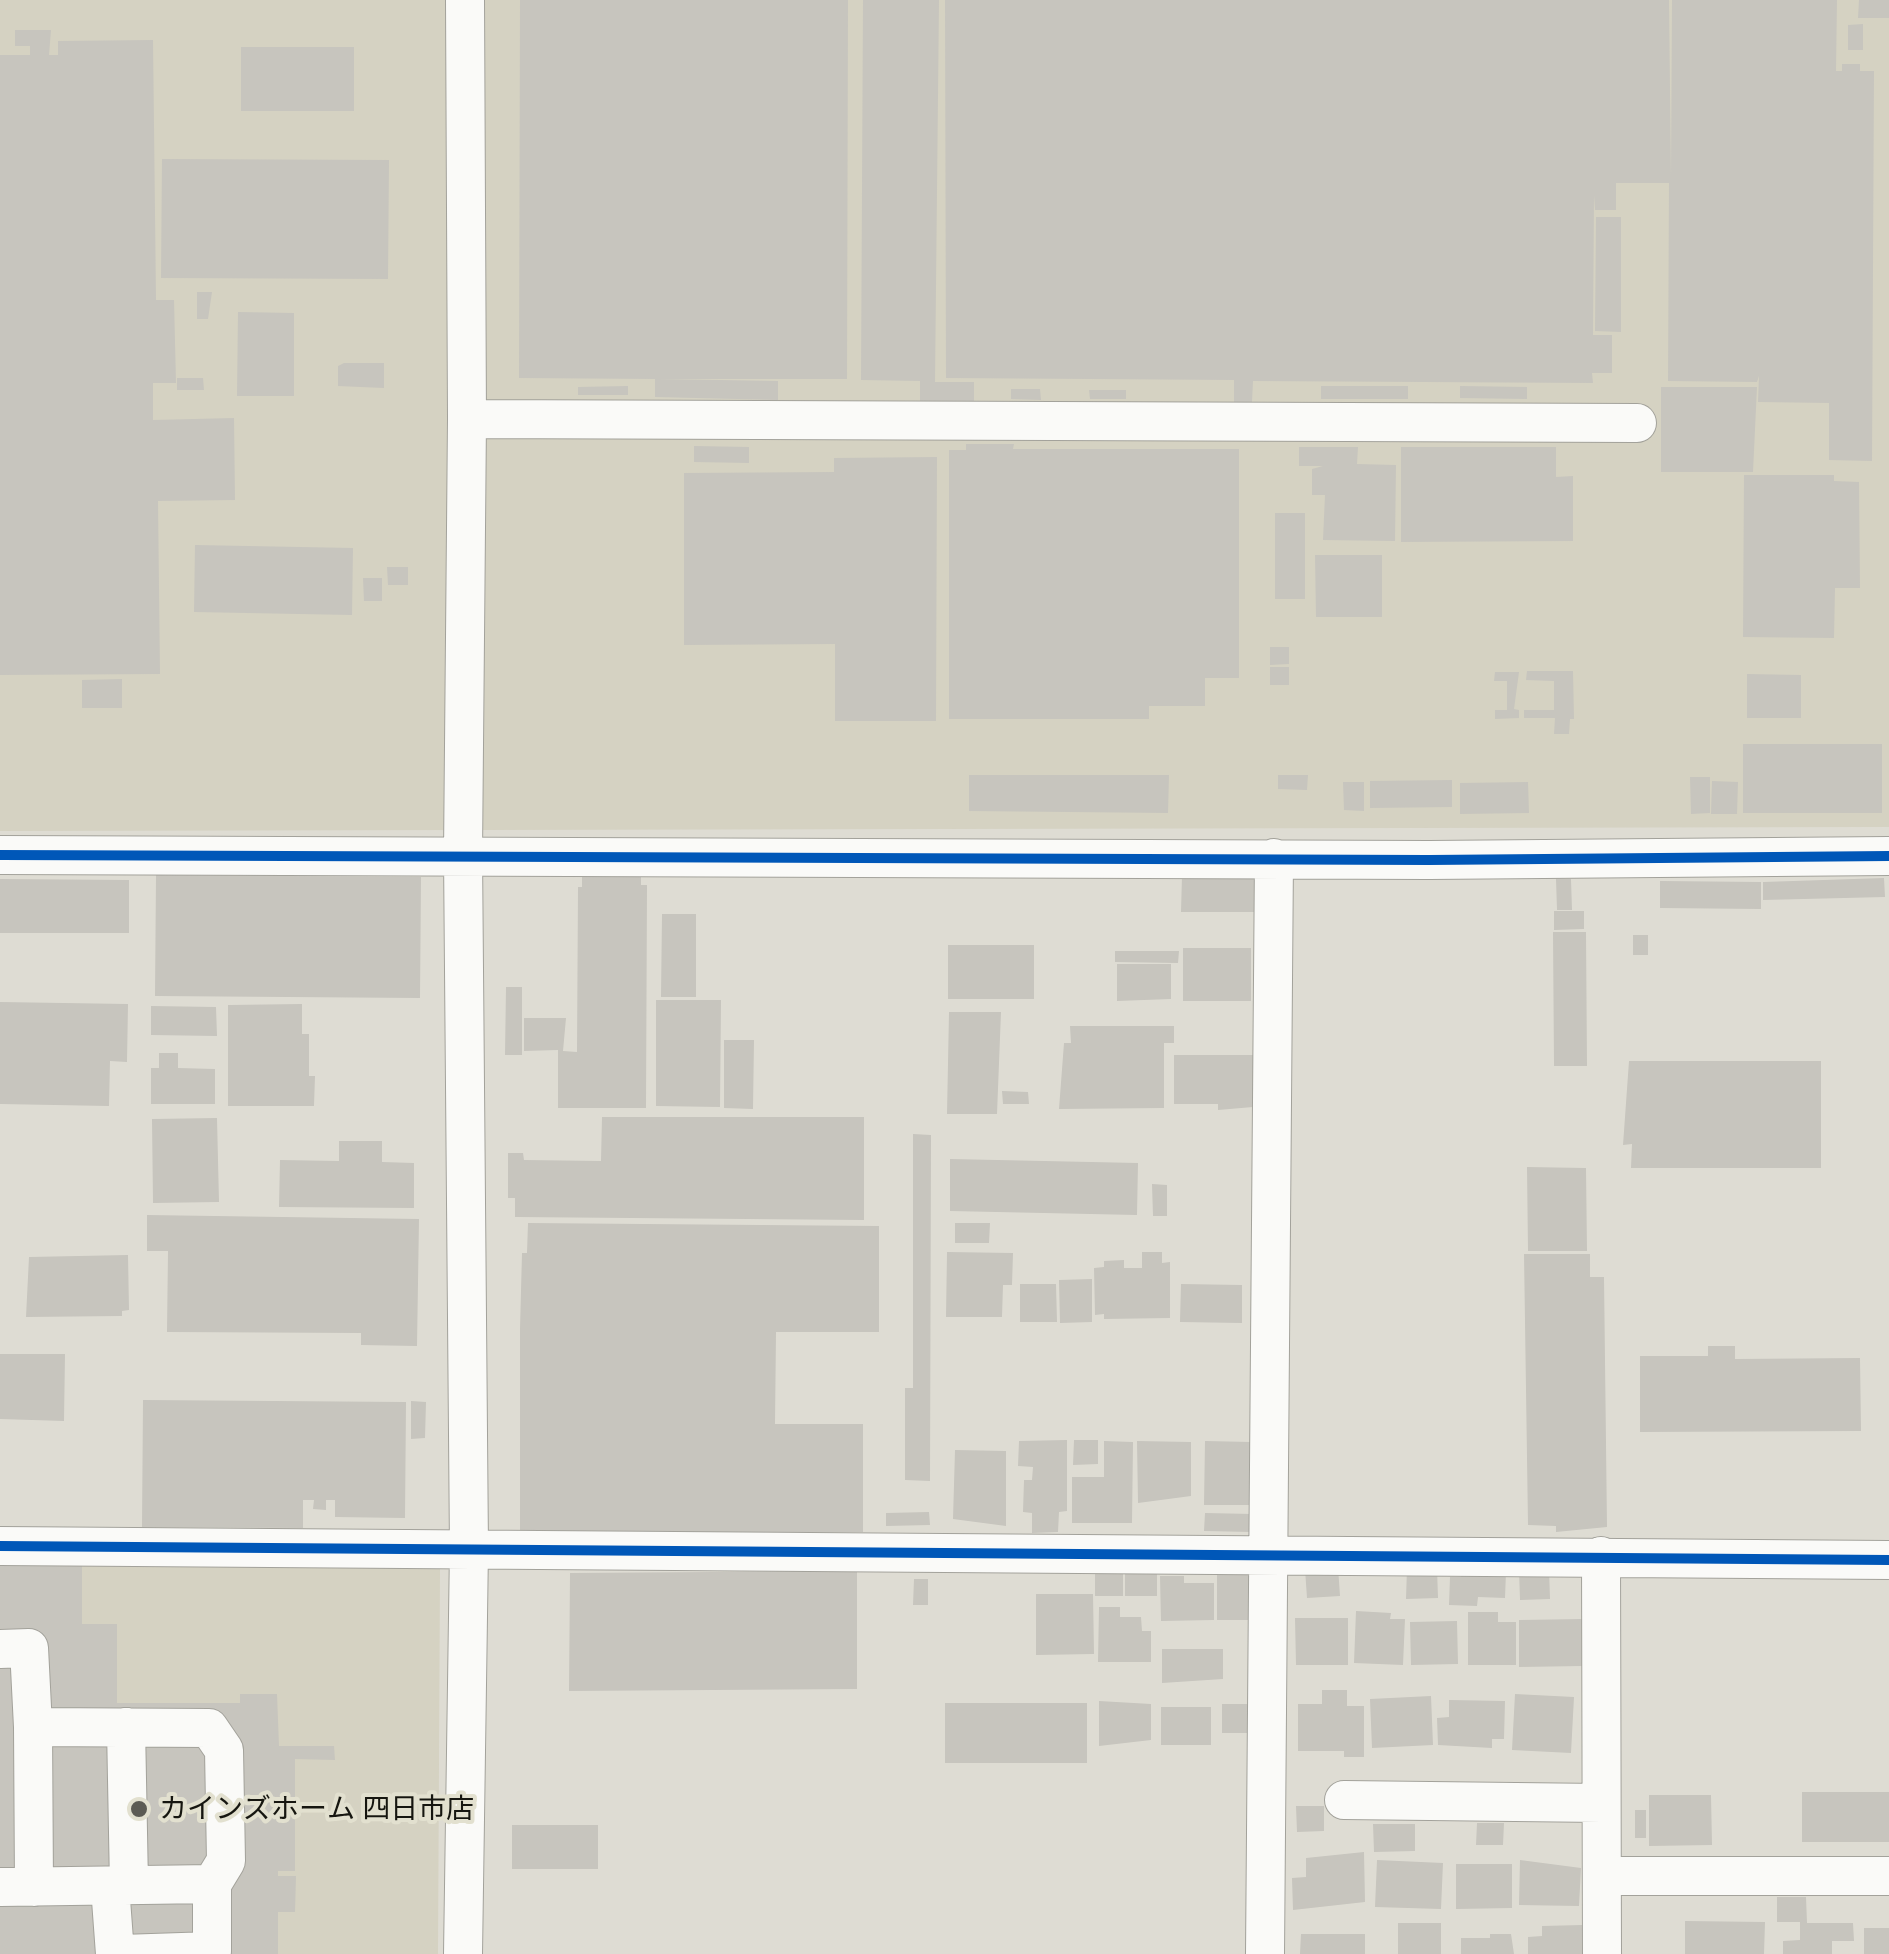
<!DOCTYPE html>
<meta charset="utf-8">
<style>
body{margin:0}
canvas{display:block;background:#dedcd3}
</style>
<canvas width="1889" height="1954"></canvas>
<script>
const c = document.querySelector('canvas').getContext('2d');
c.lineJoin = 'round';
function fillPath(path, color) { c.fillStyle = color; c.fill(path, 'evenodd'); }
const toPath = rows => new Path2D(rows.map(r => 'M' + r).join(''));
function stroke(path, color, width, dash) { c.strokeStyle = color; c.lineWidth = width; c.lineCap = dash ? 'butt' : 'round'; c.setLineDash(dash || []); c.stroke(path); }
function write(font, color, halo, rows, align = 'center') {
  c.font = font + ' Lato,"Noto Sans JP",sans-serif'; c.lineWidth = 8; c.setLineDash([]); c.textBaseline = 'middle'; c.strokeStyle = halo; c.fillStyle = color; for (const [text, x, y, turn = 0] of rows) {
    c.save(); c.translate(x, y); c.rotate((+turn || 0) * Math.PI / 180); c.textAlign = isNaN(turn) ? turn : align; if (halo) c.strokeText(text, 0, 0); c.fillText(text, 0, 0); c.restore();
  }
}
fillPath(toPath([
 [0,0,1889,0,1889,827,0,831],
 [0,1555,440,1566,438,1954,0,1954]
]), '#d5d2c2');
fillPath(toPath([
 [520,0,848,0,847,379,659,379,778,381,778,400,655,397,655,379,519,378],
 [863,0,939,0,935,382,974,382,974,403,920,403,920,381,861,380],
 [945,0,1669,0,1671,178,1672,0,1837,0,1836,71,1842,71,1842,64,1860,64,1860,71,1874,71,1872,461,1829,460,1829,403,1758,402,1759,376,1757,382,1668,381,1669,183,1616,183,1616,210,1595,210,1594,195,1593,335,1612,335,1612,373,1592,373,1593,383,1253,381,1252,402,1234,402,1234,380,946,378],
 [1859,0,1889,0,1889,18,1858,18],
 [1863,24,1863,50,1848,50,1848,25],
 [15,30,51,30,49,55,58,55,58,41,153,40,156,300,174,300,176,383,153,383,153,420,234,418,235,500,158,501,160,674,0,675,0,55,30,55,30,46,15,46],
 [241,47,354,47,354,111,241,111],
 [162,159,389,160,388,279,161,278],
 [1596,217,1621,217,1621,332,1595,331],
 [197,292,212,292,208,319,197,319],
 [238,312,294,313,294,396,237,396],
 [344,363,384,363,384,388,338,386,338,366],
 [177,378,203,378,204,390,177,390],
 [628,386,628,395,578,395,578,387],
 [1321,386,1408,386,1408,399,1321,399],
 [1460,386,1527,387,1527,399,1460,398],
 [1661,387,1757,387,1753,472,1661,472],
 [1011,389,1040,389,1041,400,1011,399],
 [1089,390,1126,390,1126,399,1090,399],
 [966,444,1014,444,1013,449,1239,449,1239,678,1205,678,1205,706,1149,706,1149,719,949,719,949,450,966,450],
 [694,446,749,447,749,463,694,462],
 [1299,447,1358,447,1357,464,1396,465,1395,541,1323,540,1325,495,1312,495,1312,469,1323,466,1299,466],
 [1401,447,1556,447,1556,477,1573,476,1573,541,1401,542],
 [937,457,936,721,835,721,835,644,684,645,684,473,834,472,834,458],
 [1744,475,1834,475,1834,481,1859,482,1860,588,1835,588,1834,638,1743,637],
 [1275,513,1305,513,1305,599,1275,599],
 [195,545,353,548,352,615,194,612],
 [1315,555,1382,555,1382,617,1316,617],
 [387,567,408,567,408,585,388,585],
 [363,578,382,578,382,601,364,601],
 [1270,647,1289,647,1289,664,1270,665],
 [1270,667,1289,667,1289,685,1270,685],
 [1527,671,1573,671,1574,719,1570,719,1569,734,1554,734,1555,718,1524,718,1524,710,1554,710,1554,681,1526,680],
 [1495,672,1519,672,1514,709,1519,710,1519,718,1495,719,1495,710,1507,710,1507,681,1494,681],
 [1747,674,1801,675,1801,718,1747,718],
 [122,679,122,708,82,708,82,680],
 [1743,744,1882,744,1882,813,1743,813],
 [969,775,1169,775,1168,813,969,811],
 [1278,775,1308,775,1307,790,1278,789],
 [1690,777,1710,777,1710,813,1691,814],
 [1452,780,1452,807,1370,808,1370,781],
 [1712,781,1738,782,1737,814,1711,814],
 [1343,782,1364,782,1364,811,1344,810],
 [1528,782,1529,813,1460,814,1460,783],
 [582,873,641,873,641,885,647,885,646,1108,558,1108,558,1050,524,1051,524,1018,566,1018,563,1051,577,1052,578,887,582,887],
 [156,875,421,877,420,998,155,996],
 [1182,876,1254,876,1254,912,1181,912],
 [1884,878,1885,897,1763,900,1763,882],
 [0,879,129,880,129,933,0,933],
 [1556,879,1571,879,1572,910,1557,910],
 [1660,881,1761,882,1761,909,1660,908],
 [1554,911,1584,911,1584,929,1554,930],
 [662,914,696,914,696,997,661,997],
 [1553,932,1586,932,1587,1066,1554,1066],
 [1633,935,1648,935,1648,955,1633,955],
 [948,945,1034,945,1034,999,948,999],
 [1183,948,1251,948,1251,1001,1183,1001],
 [1115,951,1179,951,1178,963,1115,962],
 [1117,964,1171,964,1171,999,1117,1001],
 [506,987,522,987,522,1055,505,1055],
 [656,1000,721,1000,720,1107,656,1106],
 [0,1002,128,1004,127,1062,110,1061,109,1106,0,1104],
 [302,1004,302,1034,309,1034,309,1076,315,1076,314,1106,228,1106,228,1005],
 [151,1006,216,1007,217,1036,151,1035],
 [949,1012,1001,1012,997,1114,947,1114],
 [1070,1026,1174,1026,1174,1043,1164,1043,1164,1108,1059,1109,1064,1043,1071,1043],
 [724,1040,754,1040,753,1109,724,1108],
 [159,1053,178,1053,178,1068,215,1069,215,1104,151,1104,151,1068,159,1068],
 [1174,1055,1253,1055,1253,1107,1218,1110,1218,1104,1174,1104],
 [1629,1061,1821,1061,1821,1168,1631,1168,1632,1144,1623,1145],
 [1002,1091,1028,1092,1029,1104,1003,1104],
 [602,1117,864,1117,864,1220,515,1217,515,1198,508,1198,508,1153,523,1153,524,1160,601,1161],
 [217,1118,219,1202,153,1203,152,1119],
 [913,1134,931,1135,930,1481,905,1480,905,1388,913,1388],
 [339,1141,382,1141,382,1162,414,1163,414,1208,279,1207,280,1160,339,1161],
 [950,1159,1138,1163,1137,1215,950,1211],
 [1527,1167,1586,1168,1587,1251,1528,1251],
 [1152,1184,1167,1185,1167,1216,1153,1216],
 [147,1215,419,1219,417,1346,361,1345,361,1333,167,1332,168,1251,147,1251],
 [528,1223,879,1226,879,1332,776,1332,775,1424,863,1424,863,1532,520,1532,520,1329,522,1253,527,1253],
 [955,1223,990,1223,989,1243,955,1243],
 [947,1252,1013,1253,1012,1285,1003,1285,1002,1317,946,1317],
 [1142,1252,1162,1252,1162,1263,1170,1262,1170,1318,1104,1319,1104,1314,1095,1315,1094,1268,1104,1267,1104,1261,1124,1260,1124,1268,1142,1268],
 [1524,1254,1590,1254,1590,1277,1604,1277,1607,1527,1556,1532,1556,1526,1528,1525],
 [128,1255,129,1310,122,1311,122,1316,26,1317,29,1257],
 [1092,1279,1092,1322,1060,1323,1059,1280],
 [1020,1284,1056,1284,1057,1322,1020,1322],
 [1181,1284,1242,1285,1242,1323,1180,1322],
 [1708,1346,1735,1346,1735,1359,1860,1358,1861,1431,1640,1432,1640,1356,1708,1356],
 [0,1354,65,1354,64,1421,0,1419],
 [143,1400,406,1402,405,1518,335,1517,335,1500,326,1500,326,1510,313,1509,314,1500,303,1500,303,1528,142,1527],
 [411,1401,426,1402,425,1438,411,1439],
 [1067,1440,1067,1511,1059,1512,1058,1532,1032,1533,1032,1513,1023,1512,1024,1480,1032,1480,1033,1467,1018,1466,1019,1441],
 [1074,1440,1098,1440,1098,1464,1073,1465],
 [1104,1441,1133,1442,1132,1523,1072,1523,1072,1477,1104,1477],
 [1137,1441,1191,1442,1191,1496,1138,1503],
 [1205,1441,1251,1442,1251,1505,1204,1505],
 [955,1450,1006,1451,1006,1526,953,1519],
 [929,1512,930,1525,886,1526,886,1513],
 [1205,1513,1253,1514,1252,1532,1204,1531],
 [0,1564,82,1564,82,1624,117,1624,117,1703,240,1703,240,1694,277,1694,279,1746,334,1746,335,1760,295,1759,295,1871,278,1871,278,1876,296,1876,295,1912,278,1912,278,1954,0,1954],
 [1217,1564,1250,1568,1250,1620,1217,1620],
 [1157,1567,1157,1596,1125,1596,1125,1568],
 [1338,1567,1340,1596,1307,1598,1305,1569],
 [1095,1568,1123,1568,1123,1596,1095,1596],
 [1407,1568,1437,1568,1438,1598,1406,1599],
 [1549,1569,1550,1599,1520,1600,1519,1570],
 [857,1571,857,1689,569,1691,570,1573],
 [1462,1571,1506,1572,1505,1598,1478,1597,1477,1606,1449,1605,1450,1577,1461,1577],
 [1160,1576,1184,1576,1184,1583,1214,1583,1214,1620,1161,1621],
 [914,1579,928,1579,928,1605,913,1605],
 [1036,1594,1093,1594,1094,1654,1036,1655],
 [1099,1607,1120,1607,1120,1617,1141,1617,1142,1631,1151,1631,1151,1662,1098,1662],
 [1356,1611,1391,1613,1390,1619,1405,1619,1403,1665,1354,1663],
 [1468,1612,1498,1612,1498,1622,1516,1622,1516,1665,1468,1665],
 [1295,1618,1348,1618,1348,1665,1296,1665],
 [1583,1619,1583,1666,1519,1667,1519,1620],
 [1457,1621,1458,1664,1411,1665,1410,1622],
 [1162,1649,1223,1649,1223,1679,1162,1683],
 [1322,1690,1347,1690,1347,1706,1364,1706,1364,1757,1344,1757,1344,1751,1298,1751,1298,1704,1322,1704],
 [1515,1694,1574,1697,1571,1753,1512,1750],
 [1431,1696,1433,1745,1372,1748,1370,1699],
 [1449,1700,1505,1701,1504,1739,1492,1739,1492,1748,1438,1745,1437,1718,1449,1717],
 [1099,1701,1151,1704,1151,1740,1099,1746],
 [945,1703,1087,1703,1087,1763,945,1763],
 [1222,1704,1249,1704,1249,1733,1222,1733],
 [1161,1707,1211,1707,1211,1745,1161,1745],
 [1802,1792,1889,1792,1889,1842,1802,1842],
 [1649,1795,1711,1795,1712,1845,1649,1846],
 [1296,1806,1324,1806,1324,1831,1297,1832],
 [1635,1810,1646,1810,1646,1838,1635,1838],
 [1477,1823,1504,1823,1503,1845,1476,1845],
 [1373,1824,1415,1824,1415,1851,1374,1852],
 [512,1825,598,1825,598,1869,512,1869],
 [1364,1852,1365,1902,1293,1910,1292,1878,1306,1877,1306,1858],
 [1377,1860,1443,1863,1441,1909,1375,1907],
 [1520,1860,1581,1868,1579,1906,1519,1905],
 [1456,1864,1512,1864,1512,1908,1456,1909],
 [1777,1897,1806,1897,1807,1923,1853,1923,1854,1941,1832,1941,1832,1954,1783,1954,1783,1941,1800,1940,1800,1922,1777,1922],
 [1685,1921,1765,1922,1764,1954,1685,1954],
 [1398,1923,1441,1923,1441,1954,1398,1954],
 [1582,1925,1583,1954,1528,1954,1528,1937,1542,1936,1542,1926],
 [1864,1928,1889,1928,1889,1954,1864,1954],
 [1301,1934,1365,1934,1365,1954,1300,1954],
 [1490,1934,1511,1934,1514,1954,1461,1954,1461,1938,1490,1938]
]), '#c7c5be');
const minor = toPath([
 [467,419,1637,423],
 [0,855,1429,860,1889,856],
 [0,1546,1889,1560],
 [1601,1556,1602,1954],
 [0,1649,29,1648,33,1727,209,1728,224,1750,226,1861,212,1884,0,1887],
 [33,1727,34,1887],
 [126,1727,129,1885],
 [1344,1800,1601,1803],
 [1603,1876,1889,1876],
 [110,1886,115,1954],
 [122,1954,212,1951,212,1884],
 [463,1954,469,1549,463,854,467,419,465,0],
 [1265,1954,1274,858]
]);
stroke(minor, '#a3a29b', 40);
stroke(minor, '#fafaf8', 38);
stroke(toPath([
 [0,855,1429,860,1889,856],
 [0,1546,1889,1560]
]), '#0057b8', 10);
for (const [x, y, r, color] of [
 [139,1809,10,"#5c5b54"]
]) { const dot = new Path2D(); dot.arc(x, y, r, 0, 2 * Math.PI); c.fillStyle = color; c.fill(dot); stroke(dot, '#e2e0cf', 4); }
write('28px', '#161610', '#e2e0cf', [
 ["カインズホーム 四日市店",159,1809]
], 'left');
</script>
